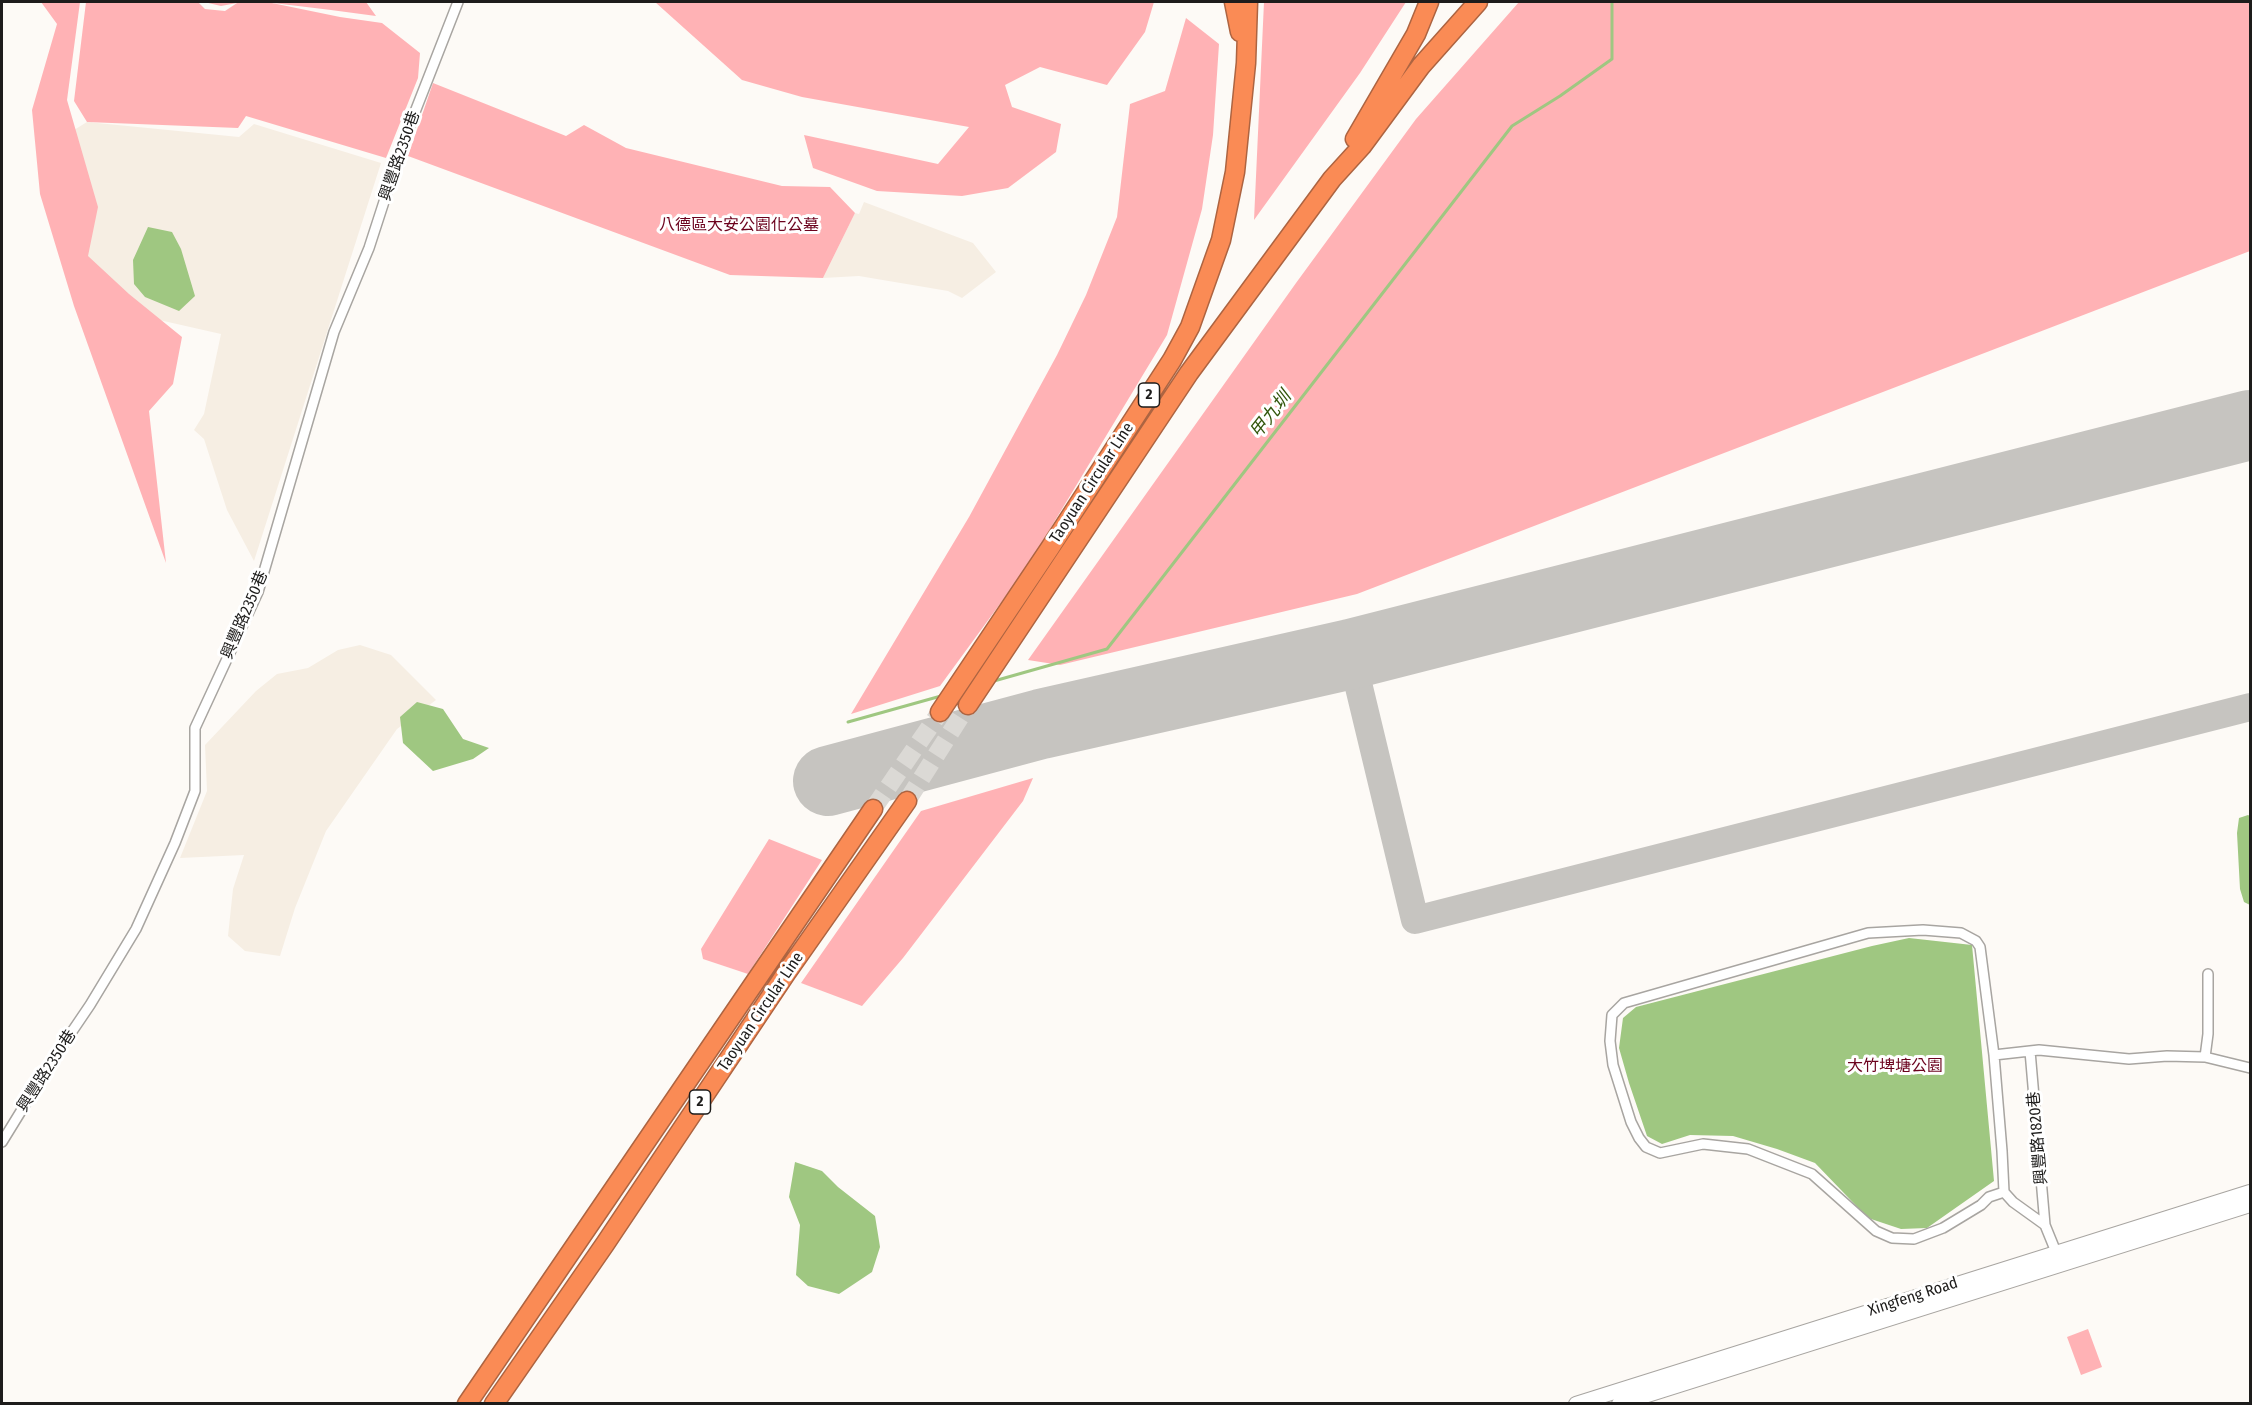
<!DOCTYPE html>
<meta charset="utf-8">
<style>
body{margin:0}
#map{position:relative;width:2252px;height:1405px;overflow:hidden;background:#fdfaf6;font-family:"Fira Sans Condensed",sans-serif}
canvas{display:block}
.frame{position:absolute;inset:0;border:3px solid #1d1c1b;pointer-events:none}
</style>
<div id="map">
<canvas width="2252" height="1405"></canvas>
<div class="frame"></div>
</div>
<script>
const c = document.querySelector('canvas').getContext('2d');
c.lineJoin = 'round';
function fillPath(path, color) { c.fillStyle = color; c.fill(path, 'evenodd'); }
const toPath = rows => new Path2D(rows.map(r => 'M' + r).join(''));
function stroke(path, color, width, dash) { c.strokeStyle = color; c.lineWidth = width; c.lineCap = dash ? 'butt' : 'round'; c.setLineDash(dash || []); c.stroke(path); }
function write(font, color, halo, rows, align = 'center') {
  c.font = font + ' "Fira Sans Condensed","Noto Sans TC",sans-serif'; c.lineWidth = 6; c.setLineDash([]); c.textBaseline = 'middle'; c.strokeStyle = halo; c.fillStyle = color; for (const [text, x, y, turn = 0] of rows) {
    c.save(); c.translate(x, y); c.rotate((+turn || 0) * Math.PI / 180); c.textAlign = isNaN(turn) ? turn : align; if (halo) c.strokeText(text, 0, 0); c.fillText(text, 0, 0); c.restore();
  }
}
fillPath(toPath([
 [87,122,239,137,254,124,381,163,254,561,227,510,204,439,194,430,204,414,221,334,146,317,79,258,61,138],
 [864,202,973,243,996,272,962,298,948,291,859,276,823,278,855,213,859,214],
 [360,645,391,655,436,700,397,729,326,831,295,908,280,956,245,951,228,936,233,889,244,855,180,858,207,791,205,745,256,691,277,674,308,668,338,650]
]), '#f6eee3');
fillPath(toPath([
 [41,2,80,2,67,100,98,207,88,256,129,294,182,337,173,384,149,411,166,563,74,306,40,194,32,110,57,24],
 [86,2,198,2,205,9,225,11,237,3,221,6,204,2,272,3,340,17,382,23,420,53,418,78,386,158,246,116,238,128,87,122,74,101],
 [265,2,366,2,376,16,331,10],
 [655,2,1154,2,1145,32,1107,85,1040,67,1005,85,1012,107,1061,124,1056,152,1008,188,962,196,877,191,813,168,804,135,938,164,969,127,802,97,742,80],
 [1264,2,1406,2,1360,73,1254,220],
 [1519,2,2250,2,2250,251,1357,594,1060,665,1028,660,1296,283,1416,119],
 [1186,18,1219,44,1213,135,1202,209,1167,335,1027,567,940,686,851,714,969,517,1057,355,1086,295,1117,217,1130,104,1165,91],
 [433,83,566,136,584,125,626,148,782,186,830,187,855,213,823,278,730,275,408,156],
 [1033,778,1023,801,903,958,862,1006,801,983,921,811],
 [769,839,822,860,748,974,703,959,701,949],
 [2088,1329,2102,1367,2081,1375,2067,1337]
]), '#ffb2b5');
fillPath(toPath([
 [148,227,172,232,181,249,195,296,179,311,145,297,134,284,133,260],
 [417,702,443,709,463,739,489,748,473,759,433,771,403,743,400,717],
 [2248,815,2250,816,2250,905,2244,902,2240,889,2237,833,2239,818],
 [1909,938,1972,945,1994,1181,1927,1228,1901,1229,1868,1218,1815,1163,1777,1149,1733,1136,1690,1135,1662,1144,1647,1136,1629,1083,1619,1048,1623,1018,1636,1007,1872,946],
 [795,1162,822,1171,838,1187,875,1216,880,1247,872,1272,839,1294,808,1286,796,1275,800,1225,789,1197]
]), '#9fc781');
stroke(toPath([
 [994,681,1107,649,1512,126,1560,96,1612,59,1612,2],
 [848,722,941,696]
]), '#9fc781', 3);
stroke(toPath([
 [1351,654,1415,920,2250,707]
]), '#c6c4c0', 28);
stroke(toPath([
 [828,781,1041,724,1351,654,2250,425]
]), '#c6c4c0', 70);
stroke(toPath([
 [907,801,968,705],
 [873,809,940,712]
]), '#dbd9d5', 18, [18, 9]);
const minor = toPath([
 [2030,1051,2045,1225],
 [1994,1055,2039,1050,2129,1059,2167,1056,2205,1057,2250,1068],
 [2205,1057,2208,1034,2208,974],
 [2,1142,50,1064,90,1005,136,929,175,843,195,791,195,728,258,592,334,332,369,248,404,140,458,2],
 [2004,1192,1989,1197,1981,1205,1943,1228,1914,1239,1892,1238,1876,1231,1812,1174,1748,1149,1703,1144,1660,1153,1646,1147,1639,1138,1631,1122,1613,1065,1610,1041,1612,1015,1624,1003,1868,933,1923,930,1961,933,1976,941,1980,947,1994,1055,2002,1151,2004,1192,2013,1202,2045,1225,2056,1252]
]);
const secondary = toPath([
 [1576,1404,2250,1192],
 [1619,1404,2250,1205]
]);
const motorway = toPath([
 [1234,2,1240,32],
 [1355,139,1416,34,1429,2],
 [968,705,1189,373,1332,179,1362,146,1421,66,1478,2],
 [940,712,1050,548,1172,360,1190,327,1221,240,1235,172,1246,63,1248,2],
 [467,1404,873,809],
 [494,1404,605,1244,787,972,907,801]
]);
stroke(minor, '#a8a5a1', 12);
stroke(secondary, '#a8a5a1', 16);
stroke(motorway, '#ad6441', 21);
stroke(minor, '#fff', 9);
stroke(secondary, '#fff', 14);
stroke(motorway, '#fa8b55', 18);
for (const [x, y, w] of [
 [1149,395,21],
 [700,1102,21]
]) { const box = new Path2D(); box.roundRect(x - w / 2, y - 12, w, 24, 4.5); c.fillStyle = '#fff'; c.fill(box); stroke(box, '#1d1c1b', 1.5); }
write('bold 15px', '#1d1c1b', null, [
 ["2",1149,395],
 ["2",700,1102]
]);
write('16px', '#1d1c1b', '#fff', [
 ["興豐路2350巷",400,156,-71],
 ["Taoyuan Circular Line",1092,483,-57],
 ["興豐路2350巷",245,615,-67],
 ["Taoyuan Circular Line",761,1012,-56],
 ["興豐路2350巷",47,1071,-57],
 ["興豐路1820巷",2038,1138,-95],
 ["Xingfeng Road",1913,1297,-18]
]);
write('16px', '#6b021d', '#fff', [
 ["八德區大安公園化公墓",739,226],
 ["大竹埤塘公園",1895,1067]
]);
write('italic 18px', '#32550b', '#fff', [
 ["甲九圳",1271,415,-52]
]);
</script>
